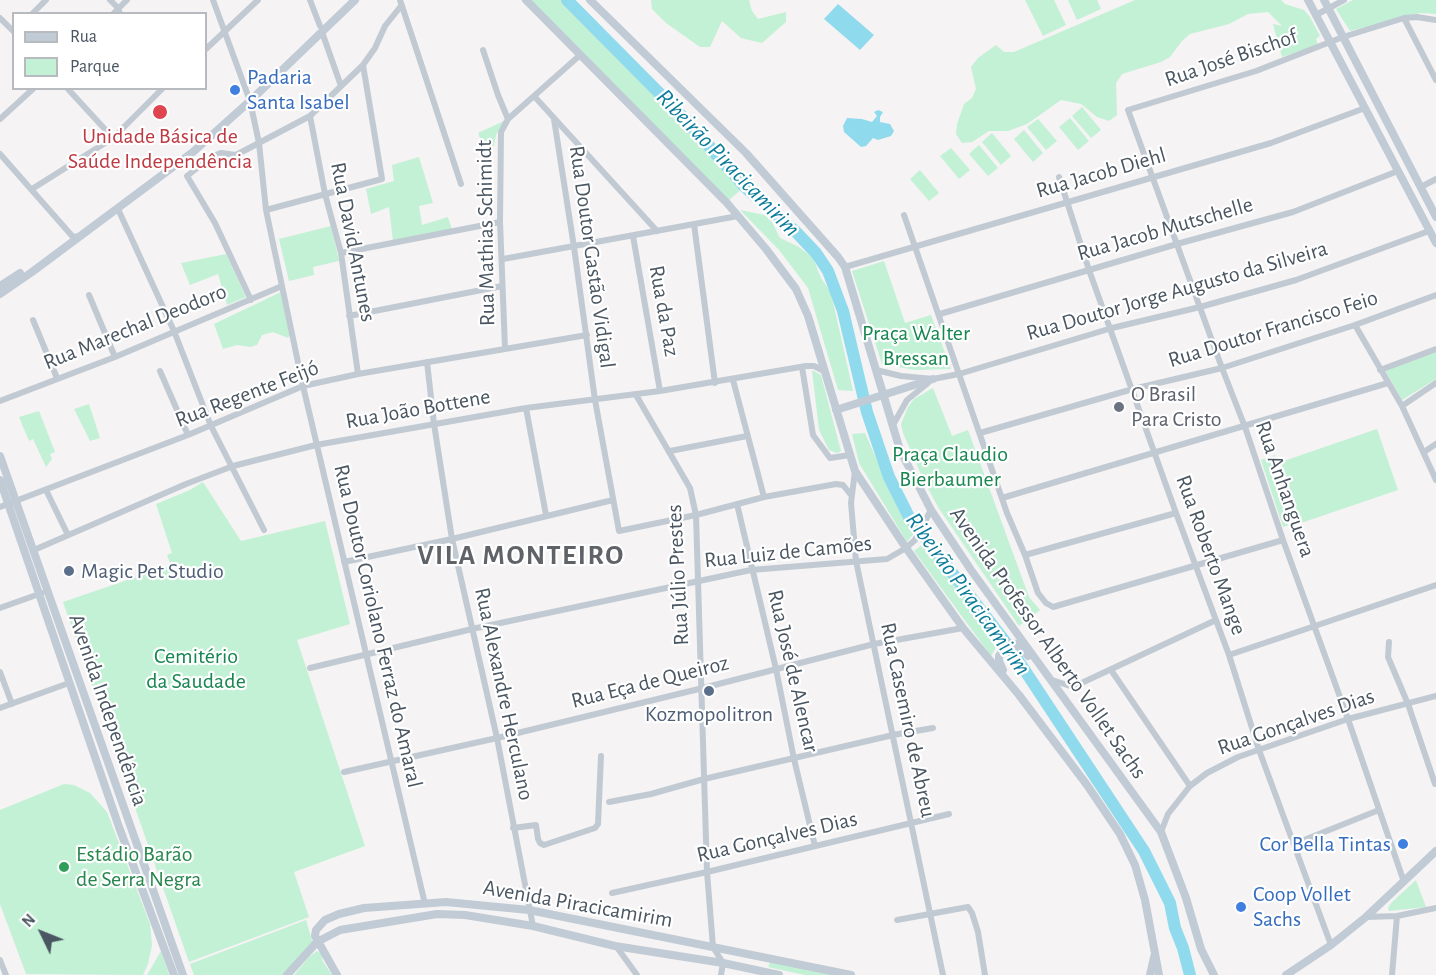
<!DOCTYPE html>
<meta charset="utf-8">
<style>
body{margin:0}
#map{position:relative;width:1436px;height:975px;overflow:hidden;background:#f5f3f3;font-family:"Alegreya Sans",sans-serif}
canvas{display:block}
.legend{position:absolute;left:12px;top:12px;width:195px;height:78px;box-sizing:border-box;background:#fff;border:2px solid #b7bbc0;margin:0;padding:8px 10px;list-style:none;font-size:18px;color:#4a5661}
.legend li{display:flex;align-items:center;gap:12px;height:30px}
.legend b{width:30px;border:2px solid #b7bbc0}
.north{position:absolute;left:12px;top:903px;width:60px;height:60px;-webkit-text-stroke:4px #fff;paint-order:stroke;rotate:313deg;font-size:16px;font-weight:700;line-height:24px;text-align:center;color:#4a5661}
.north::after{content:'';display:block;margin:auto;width:21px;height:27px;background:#4a5661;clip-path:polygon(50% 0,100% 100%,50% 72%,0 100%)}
</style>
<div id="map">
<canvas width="1436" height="975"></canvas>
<ul class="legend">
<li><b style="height:8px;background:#c1cbd6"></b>Rua</li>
<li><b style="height:16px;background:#c3f1d5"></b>Parque</li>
</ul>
<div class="north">N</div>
</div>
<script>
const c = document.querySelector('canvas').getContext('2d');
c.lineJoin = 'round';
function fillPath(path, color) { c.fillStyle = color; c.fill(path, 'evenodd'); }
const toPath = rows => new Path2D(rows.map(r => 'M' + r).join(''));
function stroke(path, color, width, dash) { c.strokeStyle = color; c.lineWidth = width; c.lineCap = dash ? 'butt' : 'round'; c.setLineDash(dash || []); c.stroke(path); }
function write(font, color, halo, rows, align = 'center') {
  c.font = font + ' "Alegreya Sans",sans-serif'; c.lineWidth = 4.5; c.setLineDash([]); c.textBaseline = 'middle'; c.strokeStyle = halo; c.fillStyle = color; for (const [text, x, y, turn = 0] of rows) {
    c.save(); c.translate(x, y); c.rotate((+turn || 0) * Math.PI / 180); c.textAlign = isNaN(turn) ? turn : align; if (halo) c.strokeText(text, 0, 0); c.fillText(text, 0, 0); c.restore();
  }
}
fillPath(toPath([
 [529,0,563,0,681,119,708,136,752,180,728,201],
 [651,0,749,0,752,11,758,19,786,12,786,22,762,43,741,38,722,21,710,47,700,47,666,23,652,9],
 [1025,0,1054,0,1066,25,1043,36],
 [1068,0,1097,0,1101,9,1077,20],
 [1135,0,1281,0,1285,4,1304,10,1310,17,1320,36,1316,39,1318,45,1282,57,1273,24,1282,26,1268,12,1248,14,1229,24,1190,34,1182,41,1170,57,1161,62,1122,74,1116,83,1117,115,1109,121,1097,117,1081,104,1061,100,1027,124,1008,131,989,131,972,142,962,143,956,134,957,124,964,104,972,98,976,89,971,67,978,58,996,45,1004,52,1014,52],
 [1353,0,1436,0,1436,14,1420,13,1350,31,1336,9],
 [1082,107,1101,130,1091,138,1072,116],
 [1070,118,1089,141,1078,150,1059,127],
 [1038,119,1057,141,1046,150,1027,127],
 [504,121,496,135,494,146,484,149,478,133],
 [1024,130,1043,153,1033,162,1014,139],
 [992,133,1011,156,1001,165,982,142],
 [979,145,998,168,988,176,969,154],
 [951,148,970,170,959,179,940,156],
 [419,157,433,203,419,206,422,225,448,217,452,230,393,241,389,207,371,214,366,189,394,181,392,165],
 [920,170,939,193,929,201,910,179],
 [740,210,765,215,772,222,780,238,799,247,813,258,821,278,831,293,853,391,838,390,808,288,779,250],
 [331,226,339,261,313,267,314,275,289,281,279,239],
 [226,254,246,297,227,305,218,274,190,285,181,263],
 [884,261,905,323,931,315,951,369,915,370,882,364,852,271],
 [281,292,290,335,288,338,273,332,262,335,257,345,250,347,237,345,223,349,214,324],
 [1436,352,1436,379,1402,400,1385,370],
 [812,370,821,375,841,451,837,453,829,450,819,430],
 [933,388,952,436,968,430,1029,597,1040,610,1019,626,938,507,923,479,903,433,901,424,908,407,914,399],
 [89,404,100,438,90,441,74,409],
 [39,411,55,452,50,454,52,459,46,467,33,439,29,441,19,417],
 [1377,429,1398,490,1301,523,1281,462],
 [865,433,901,514,915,532,907,542,859,463,852,434],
 [1275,455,1295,523,1283,527,1261,460],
 [203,482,241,541,325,521,350,624,297,640,365,846,294,872,309,917,189,962,63,602,171,565,167,555,172,553,156,504,190,490],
 [923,544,998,644,991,656,914,551],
 [64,784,74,785,90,793,107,812,150,924,152,945,148,964,143,975,26,974,0,904,0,810],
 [1416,880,1426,907,1389,911,1388,908,1391,903],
 [306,920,313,944,283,975,194,975,190,964],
 [161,951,169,975,147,975],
 [317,951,323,955,322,960,332,975,294,975,309,957],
 [770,962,834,975,805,975,768,967]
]), '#c3f1d5');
fillPath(toPath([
 [838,4,874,35,860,50,824,19],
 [878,110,883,112,880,117,880,122,890,124,894,131,891,136,878,140,873,138,866,146,861,147,844,132,843,126,847,118,862,119,872,122,877,116,874,112]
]), '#90daee');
stroke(toPath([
 [567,0,685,119,745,187,796,232,816,253,828,271,843,311,867,412,889,477,909,517,1010,648,1144,851,1170,903,1175,928,1183,948,1190,975]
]), '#90daee', 12);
stroke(toPath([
 [110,0,118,8,120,14],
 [213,0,250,101,259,143,266,210,303,386,425,904],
 [310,0,320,26],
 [400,0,461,184],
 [32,14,46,0],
 [113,14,127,0],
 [1316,15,1344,0],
 [0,18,14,32],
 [1404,18,1436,80],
 [322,32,341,86],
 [206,49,258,0],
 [483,50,498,95,508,119],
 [67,88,113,138],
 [534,96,657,231],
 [310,116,325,194,341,253,358,374],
 [0,119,34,88],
 [554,119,574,247,595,400,619,531,696,515,764,497,836,484,843,485,851,495],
 [0,154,73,237,80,236],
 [1059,177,1089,270,1176,513,1229,655,1259,750,1331,945],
 [1421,187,1436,179],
 [32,189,113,138,163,88],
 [118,209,174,331,211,426,264,530],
 [266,210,382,179,363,65],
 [904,215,1007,513,1025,555,1038,593,1046,603,1053,607,1283,540],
 [694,224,715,383],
 [633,236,660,391],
 [341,253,500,222],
 [503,259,738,216],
 [845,267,1271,143,1365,108],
 [89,295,115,357],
 [251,300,215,223,187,176,211,157,221,153,236,155,310,116,363,65,375,48,385,26,401,6],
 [940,314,1177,244,1293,212,1398,171],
 [349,316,502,286],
 [33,320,57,378],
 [1355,325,1402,406,1436,480],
 [505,348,500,222,501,132,508,119,579,56],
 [427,362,434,424,452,539,497,738,533,926],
 [802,367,813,435,830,458,850,455],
 [876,370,901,376,933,379,959,374,1112,328,1200,307,1296,280,1429,231],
 [1380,370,1436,349],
 [160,371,188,435],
 [733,380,764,497],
 [636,395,690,488,696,515,707,872,713,947,723,963,721,975],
 [0,401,115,357,282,286],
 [1402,406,1436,383],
 [526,408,546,515],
 [893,425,907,400,928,383],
 [980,433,1133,389,1222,368,1355,325,1436,295],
 [670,451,747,436],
 [1424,452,1436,444],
 [855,471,851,503,856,561,943,975],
 [46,490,68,535],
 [1002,498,1388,383],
 [737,504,776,669,794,759,815,846],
 [0,507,188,435,303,386,358,374,587,335],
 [34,550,186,484,233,466,316,445,526,408,660,391,806,366,814,366,824,371],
 [1025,555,1176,513],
 [344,562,452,539,613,500],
 [0,608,42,593],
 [1389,642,1388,657,1408,704,1435,784],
 [1229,655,1436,585],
 [310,668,472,629,751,570,887,559,906,548,915,540,931,510],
 [1111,670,1190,786],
 [0,672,12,704],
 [1052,680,1073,687,1216,620],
 [0,708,69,683],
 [344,772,497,738,703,688,874,644,963,628],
 [609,802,651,794,704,779,893,735,933,728],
 [513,828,536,825,538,839,540,843,544,845,595,828,598,824,601,756],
 [1161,832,1168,814,1190,786,1207,773,1238,757,1348,719,1436,696],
 [1294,844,1379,810],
 [1404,882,1348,719,1283,540,1245,427,1222,368,1128,110,1256,71,1343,37,1404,18,1417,17,1436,20],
 [612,893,707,872,949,814],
 [1366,917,1397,916,1436,908],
 [897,920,968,907,972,913,978,932,985,975],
 [616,946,637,975],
 [0,960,6,975],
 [1392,975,1397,916]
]), '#c1cad2', 6);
stroke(toPath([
 [526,0,727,203,766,249,796,289,808,316,855,471,906,548,963,628,1019,695,1087,785,1120,834,1135,865,1145,900,1159,975],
 [590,0,746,153,838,257,845,267,900,450,931,510,971,570,1161,832,1186,898,1201,949,1214,975],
 [1308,0,1436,243],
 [1324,0,1436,217],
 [0,286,20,273],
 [0,294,32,272,193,152,250,101,355,0],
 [836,410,933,379],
 [0,456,183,975],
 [0,480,119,827,174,975],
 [1003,670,999,661,999,656,1005,646,1010,643,1016,644,1028,656],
 [287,975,317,942,340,930,437,914,465,915,533,926,615,946,723,963,779,975],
 [337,975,315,936,316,930,325,920,339,914,364,908,446,902,529,910,851,975],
 [1150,975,1154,957],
 [1286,975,1331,945,1366,917,1436,851]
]), '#c1cbd6', 8);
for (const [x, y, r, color] of [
 [235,90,6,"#3f7fe0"],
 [160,112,8,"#e0444e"],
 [1119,407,6,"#6b7280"],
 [69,571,6,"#5c6f8a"],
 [709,691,6,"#5c6f8a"],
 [1403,844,6,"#3f7fe0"],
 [64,867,6,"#2e9e5b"],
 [1241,907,6,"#3f7fe0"]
]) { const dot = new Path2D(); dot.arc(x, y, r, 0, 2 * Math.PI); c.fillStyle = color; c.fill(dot); stroke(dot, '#fff', 2); }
write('22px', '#4a5661', '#fff', [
 ["Rua José Bischof",1231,58,-19],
 ["Rua Jacob Diehl",1101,173,-16],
 ["Rua Jacob Mutschelle",1165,229,-16],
 ["Rua Mathias Schimidt",486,233,-91],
 ["Rua David Antunes",353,242,79],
 ["Rua Doutor Gastão Vidigal",592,257,82],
 ["Rua Doutor Jorge Augusto da Silveira",1177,291,-16],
 ["Rua da Paz",664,311,80],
 ["Rua Marechal Deodoro",135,327,-22],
 ["Rua Doutor Francisco Feio",1273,329,-17],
 ["Rua Regente Feijó",247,394,-21],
 ["Rua João Bottene",418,409,-10],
 ["Rua Anhanguera",1285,489,71],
 ["Rua Luiz de Camões",788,552,-6],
 ["Rua Roberto Mange",1211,555,70],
 ["Rua Júlio Prestes",678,575,-93],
 ["Rua Doutor Coriolano Ferraz do Amaral",378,626,77],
 ["Avenida Professor Alberto Vollet Sachs",1048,643,55],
 ["Rua José de Alencar",793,671,77],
 ["Rua Eça de Queiroz",650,682,-14],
 ["Rua Alexandre Herculano",504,694,78],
 ["Avenida Independência",108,710,71],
 ["Rua Casemiro de Abreu",908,720,78],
 ["Rua Gonçalves Dias",1296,722,-19],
 ["Rua Gonçalves Dias",777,837,-13],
 ["Avenida Piracicamirim",578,904,10]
]);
write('22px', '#366cbe', '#fff', [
 ["Padaria",247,77],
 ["Santa Isabel",247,102],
 ["Cor Bella Tintas",1391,844,"right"],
 ["Coop Vollet",1253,894],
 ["Sachs",1253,919]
], 'left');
write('22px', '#be3a42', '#fff', [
 ["Unidade Básica de",160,136],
 ["Saúde Independência",160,161]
]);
write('22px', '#17864f', '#fff', [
 ["Praça Walter",916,333],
 ["Bressan",916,358],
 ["Praça Claudio",950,454],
 ["Bierbaumer",950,479],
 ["Cemitério",196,656],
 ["da Saudade",196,681]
]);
write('22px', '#5b616d', '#fff', [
 ["O Brasil",1131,394],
 ["Para Cristo",1131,419]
], 'left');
write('22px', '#4e5e75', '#fff', [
 ["Magic Pet Studio",81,571],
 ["Kozmopolitron",709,714,"center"]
], 'left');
write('22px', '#27864d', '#fff', [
 ["Estádio Barão",76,854],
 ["de Serra Negra",76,879]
], 'left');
write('italic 24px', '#0c7c9b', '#fff', [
 ["Ribeirão Piracicamirim",728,163,46],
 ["Ribeirão Piracicamirim",968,594,54]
]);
c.letterSpacing = '1.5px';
write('bold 28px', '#5f6368', '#fff', [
 ["VILA MONTEIRO",521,556]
]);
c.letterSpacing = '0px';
</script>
